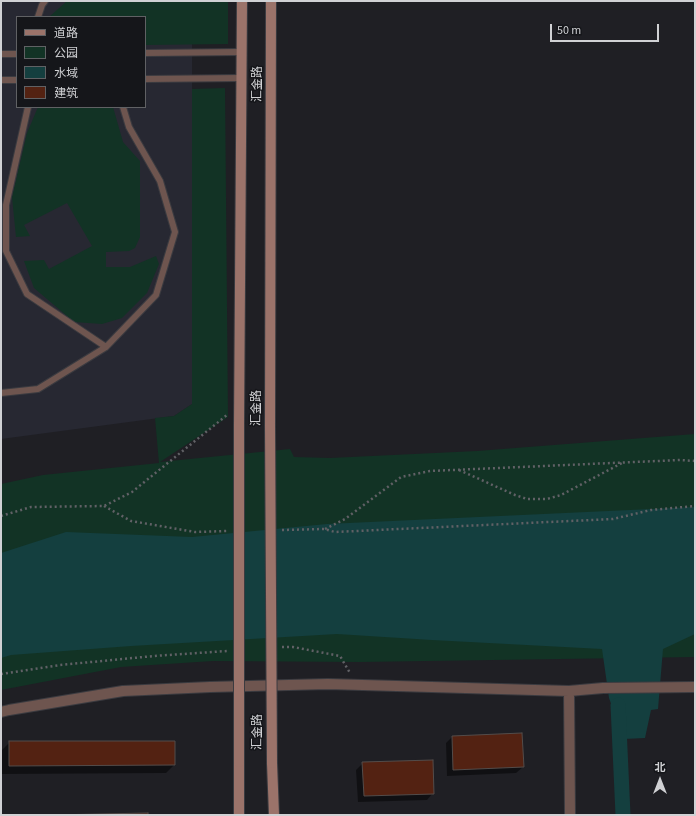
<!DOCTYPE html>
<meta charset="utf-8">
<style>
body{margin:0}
#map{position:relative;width:696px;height:816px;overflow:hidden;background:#1f1f24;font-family:"Source Sans 3","Noto Sans SC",sans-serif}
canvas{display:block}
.frame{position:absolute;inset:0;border:2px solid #d0d1d4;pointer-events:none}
.legend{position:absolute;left:16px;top:16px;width:130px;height:92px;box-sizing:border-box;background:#15161a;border:1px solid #606164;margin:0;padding:5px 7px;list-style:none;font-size:12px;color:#d0d1d4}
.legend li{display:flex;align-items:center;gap:8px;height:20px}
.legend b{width:20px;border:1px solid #606164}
.north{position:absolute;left:640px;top:760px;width:40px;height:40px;-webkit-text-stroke:3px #15161a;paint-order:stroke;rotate:0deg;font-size:11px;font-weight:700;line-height:16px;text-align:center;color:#d0d1d4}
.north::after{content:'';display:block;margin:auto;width:14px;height:18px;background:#d0d1d4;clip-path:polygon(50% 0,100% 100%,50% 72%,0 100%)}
.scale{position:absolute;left:550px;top:24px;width:109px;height:18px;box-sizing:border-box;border:2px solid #d0d1d4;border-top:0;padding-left:5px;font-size:12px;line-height:14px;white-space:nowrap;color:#d0d1d4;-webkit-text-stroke:3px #15161a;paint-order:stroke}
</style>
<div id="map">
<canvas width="696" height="816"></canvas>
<div class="frame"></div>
<ul class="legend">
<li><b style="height:5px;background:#9b736a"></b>道路</li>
<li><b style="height:11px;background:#123325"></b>公园</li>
<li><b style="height:11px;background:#143f3f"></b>水域</li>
<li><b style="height:11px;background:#532212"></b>建筑</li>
</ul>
<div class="north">北</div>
<div class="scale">50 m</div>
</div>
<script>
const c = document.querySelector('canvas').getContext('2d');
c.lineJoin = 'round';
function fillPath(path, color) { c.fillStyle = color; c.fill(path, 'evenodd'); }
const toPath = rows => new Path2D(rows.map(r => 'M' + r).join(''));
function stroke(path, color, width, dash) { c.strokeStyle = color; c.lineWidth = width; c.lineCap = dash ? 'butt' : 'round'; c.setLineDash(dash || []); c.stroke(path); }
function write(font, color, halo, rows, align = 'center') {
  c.font = font + ' "Source Sans 3","Noto Sans SC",sans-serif'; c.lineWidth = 3; c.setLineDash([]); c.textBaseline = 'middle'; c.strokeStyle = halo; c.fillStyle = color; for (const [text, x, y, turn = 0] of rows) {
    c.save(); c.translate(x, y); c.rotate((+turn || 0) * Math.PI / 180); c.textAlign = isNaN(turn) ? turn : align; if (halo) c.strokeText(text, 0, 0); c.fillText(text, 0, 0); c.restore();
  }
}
fillPath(toPath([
 [1,1,192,1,192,404,174,416,1,439],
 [17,17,145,17,145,107,17,107]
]), '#272832');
fillPath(toPath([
 [67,1,228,1,228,44,145,45,145,17,49,17],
 [225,88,228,417,160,462,290,449,294,457,330,458,477,451,695,434,695,657,359,662,213,661,121,667,1,690,1,484,43,475,159,463,155,418,174,416,192,404,192,89],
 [38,107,113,107,123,142,140,161,140,237,135,248,129,251,106,252,106,267,130,267,156,256,159,264,147,293,122,318,102,324,74,322,34,288,24,261,44,260,49,269,92,246,67,203,24,225,30,236,16,237,12,197,27,133]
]), '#123325');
fillPath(toPath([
 [695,507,695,634,663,649,658,709,651,710,645,738,624,739,609,698,602,649,432,640,337,634,131,646,11,655,1,658,1,553,66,532,192,537,327,524]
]), '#143f3f');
fillPath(toPath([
 [452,737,523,767,516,773,447,776,446,743],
 [10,742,174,765,166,773,1,774,1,751],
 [363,763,433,793,427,800,358,802,356,770]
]), '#0007');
stroke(toPath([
 [618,705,623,815]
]), '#143f3f', 15);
const building = toPath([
 [522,733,524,767,453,770,452,736,522,733],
 [9,741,175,741,175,765,9,766,9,741],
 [433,760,434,794,364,796,362,762,433,760],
 [148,813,148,815,50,815,148,813]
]);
fillPath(building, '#532212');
stroke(building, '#534c4a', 1);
const lane = toPath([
 [38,17,42,5,45,1],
 [145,53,242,52],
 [1,54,17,54],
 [145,79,242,78],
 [1,80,17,80],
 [28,107,6,205,6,251,27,294,106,347],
 [1,393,38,389,106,347,156,295,175,232,160,181,129,127,123,107]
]);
const street = toPath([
 [569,691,570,815],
 [1,712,9,710,123,691,210,687,328,684,569,691,603,688,695,687]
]);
const secondary = toPath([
 [239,424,242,1],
 [270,425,271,1],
 [239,762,239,815],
 [272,763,274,815]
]);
stroke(lane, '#3b3b40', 8);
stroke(street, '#3b3b40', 12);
stroke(secondary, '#3b3b40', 12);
stroke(toPath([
 [459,470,515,495,527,499,547,499,561,495,622,463],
 [104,506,131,521,195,532,227,531],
 [1,516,31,507,104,506,132,492,227,415],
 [325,529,345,519,401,477,430,471,680,460,695,461],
 [282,530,324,529,335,532,613,519,651,510,695,506],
 [282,647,293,647,340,656,350,673],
 [1,674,60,665,154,656,227,651]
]), '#616166', 2.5, [2, 3]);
stroke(lane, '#6e554f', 6);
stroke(street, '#6e554f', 10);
stroke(secondary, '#9b736a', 10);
const secondaryBridge = toPath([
 [270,425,272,763],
 [239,762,239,424]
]);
stroke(secondaryBridge, '#3b3b40', 12, []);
stroke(secondaryBridge, '#9b736a', 10);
write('12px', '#d0d1d4', '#15161a', [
 ["汇金路",258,84,-90],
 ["汇金路",257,408,-90],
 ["汇金路",258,732,-90]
]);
</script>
